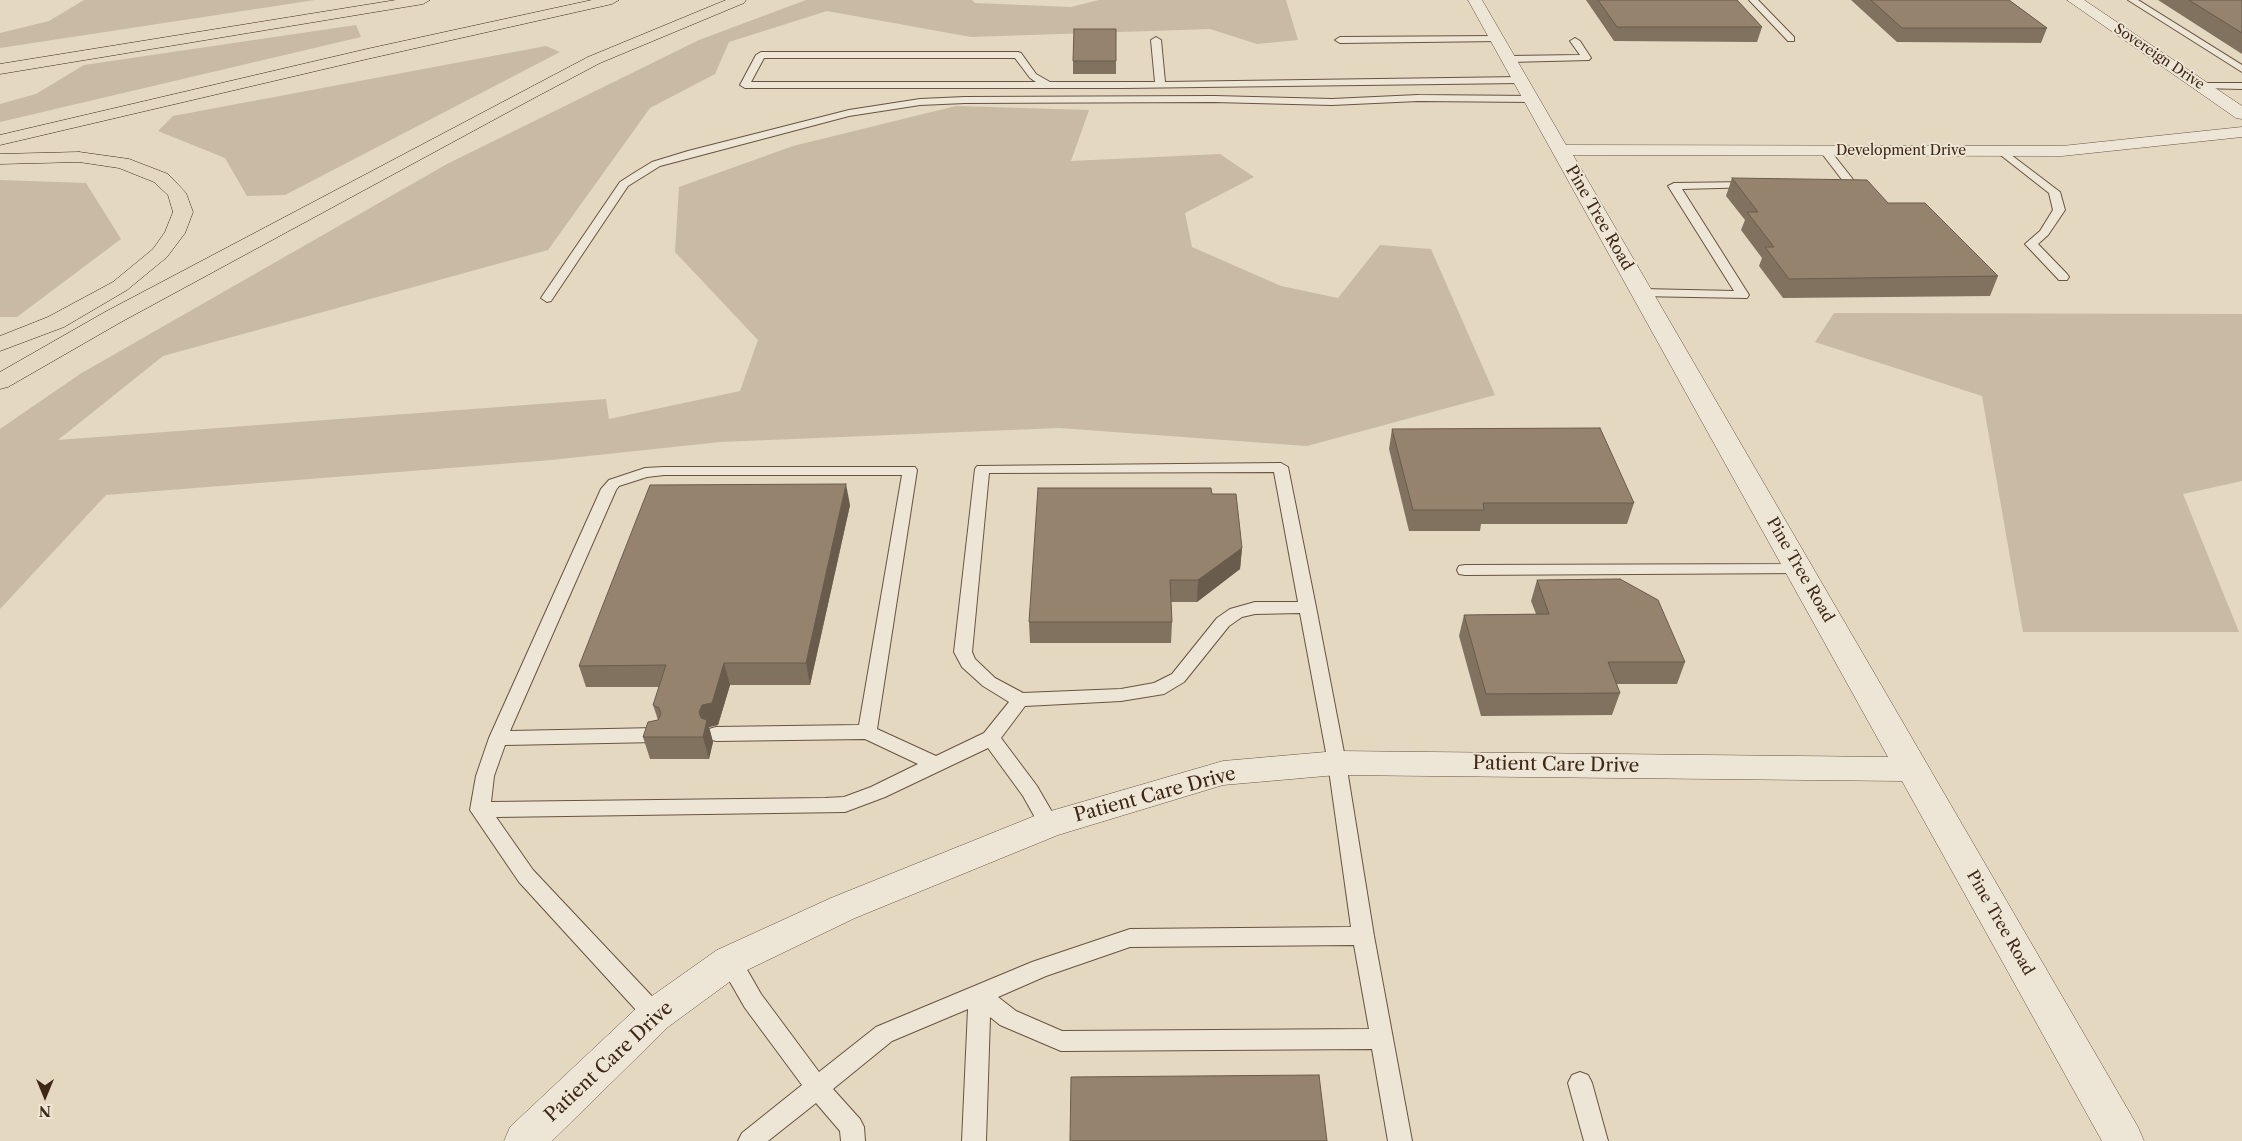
<!DOCTYPE html>
<style>
body{margin:0}
#map{position:relative;width:2242px;height:1141px;overflow:hidden;background:#e4d8c0;font-family:"Libre Caslon Text",serif}
canvas{display:block}
.north{position:absolute;left:20px;top:1071px;width:50px;height:50px;-webkit-text-stroke:4px #ede6d6;paint-order:stroke;rotate:180deg;font-size:14px;font-weight:700;line-height:20px;text-align:center;color:#412715}
.north::after{content:'';display:block;margin:auto;width:18px;height:22px;background:#412715;clip-path:polygon(50% 0,100% 100%,50% 72%,0 100%)}
</style>
<div id="map">
<canvas width="2242" height="1141"></canvas>
<div class="north">N</div>
</div>
<script>
const c = document.querySelector('canvas').getContext('2d');
c.lineJoin = 'round';
function fillPath(path, color) { c.fillStyle = color; c.fill(path, 'evenodd'); }
const toPath = rows => new Path2D(rows.map(r => 'M' + r).join(''));
function stroke(path, color, width, dash) { c.strokeStyle = color; c.lineWidth = width; c.lineCap = dash ? 'butt' : 'round'; c.setLineDash(dash || []); c.stroke(path); }
function write(font, color, halo, rows, align = 'center') {
  c.font = font + ' "Libre Caslon Text",serif'; c.lineWidth = 4; c.setLineDash([]); c.textBaseline = 'middle'; c.strokeStyle = halo; c.fillStyle = color; for (const [text, x, y, turn = 0] of rows) {
    c.save(); c.translate(x, y); c.rotate((+turn || 0) * Math.PI / 180); c.textAlign = isNaN(turn) ? turn : align; if (halo) c.strokeText(text, 0, 0); c.fillText(text, 0, 0); c.restore();
  }
}
fillPath(toPath([
 [84,0,315,0,0,48,0,33,49,21],
 [806,0,972,0,975,3,1071,7,1099,0,1286,0,1298,40,1257,44,1210,29,971,37,827,11,729,42,715,74,650,108,548,250,163,356,58,440,606,399,609,419,740,391,758,340,675,252,679,187,793,146,956,106,1089,110,1071,161,1220,154,1254,177,1185,213,1192,247,1281,286,1338,298,1380,245,1431,249,1495,395,1307,446,1059,428,720,442,551,460,106,495,0,609,0,429,80,374,447,164,699,40],
 [356,25,361,37,0,122,0,104,36,94,84,65],
 [546,46,560,52,285,195,247,196,225,158,158,131,173,116],
 [0,180,86,183,121,239,17,317,0,317],
 [1834,313,2242,314,2242,481,2183,494,2239,632,2023,632,1982,396,1815,342]
]), '#c8baa3');
const lane = toPath([
 [1749,0,1758,0,1794,37,1794,41,1788,41,1749,0],
 [2128,0,2138,0,2242,65,2242,72,2128,0],
 [1498,36,1503,39,1501,41,1340,43,1335,40,1340,37,1498,36],
 [1156,37,1161,40,1165,82,1521,77,1526,80,1521,83,1123,88,745,88,740,85,756,55,761,52,1018,52,1021,53,1036,74,1050,82,1155,82,1151,40,1156,37],
 [764,58,1015,58,1030,78,1036,82,751,82,764,58],
 [1575,38,1580,41,1591,58,1589,60,1509,62,1504,59,1509,56,1580,55,1570,41,1575,38],
 [2202,83,2242,83,2242,89,2199,88,2199,84,2202,83],
 [1418,95,1533,96,1538,99,1533,102,1418,101,1332,105,1214,102,965,103,920,105,849,116,660,166,628,186,551,301,547,302,541,298,620,182,634,173,652,162,688,151,849,110,920,99,965,97,1214,96,1332,99,1418,95],
 [1825,148,1829,149,1855,182,1855,186,1831,186,1831,182,1843,181,1820,151,1825,148],
 [2002,148,2060,192,2065,210,2048,235,2038,244,2067,274,2069,277,2067,280,2059,280,2025,244,2040,231,2053,210,2049,193,1998,153,1997,151,2002,148],
 [1751,182,1755,183,1755,187,1682,189,1749,295,1747,298,1638,296,1636,293,1642,289,1734,291,1668,186,1674,183,1751,182],
 [1281,463,1288,467,1316,607,1346,763,1374,936,1412,1141,1388,1141,1372,1049,1061,1051,1000,1025,990,1017,986,1141,962,1141,968,1009,892,1041,833,1089,860,1119,864,1127,865,1141,841,1141,840,1131,816,1103,768,1141,738,1141,742,1133,802,1085,745,1008,722,968,719,961,722,954,730,952,738,954,761,994,819,1072,876,1027,1032,962,1130,929,1351,927,1328,763,1300,613,1255,614,1242,617,1229,626,1184,682,1164,694,1121,701,1025,706,1001,738,1037,786,1059,824,1056,830,1049,832,1042,830,1023,796,988,748,885,797,845,812,496,817,533,870,663,1008,666,1015,663,1022,655,1025,647,1022,519,882,470,810,476,776,489,738,601,489,609,480,645,468,664,467,915,467,917,470,877,729,936,756,984,733,1009,702,983,686,962,667,954,652,975,469,977,466,1281,463],
 [1274,472,1298,602,1255,602,1230,609,1217,618,1172,674,1154,683,1121,689,1023,693,995,678,975,659,972,652,989,473,1274,472],
 [664,475,902,475,859,725,716,727,709,729,707,734,709,739,716,741,865,739,918,764,871,787,844,797,825,798,491,802,494,776,505,745,657,742,664,740,666,735,664,730,657,728,510,731,616,490,619,486,647,477,664,475],
 [1354,945,1369,1029,1062,1031,1016,1011,998,997,1046,976,1130,947,1354,945],
 [1799,564,1805,565,1807,569,1805,573,1465,575,1459,574,1457,570,1459,566,1465,565,1799,564],
 [1580,1072,1588,1075,1592,1083,1608,1141,1584,1141,1568,1083,1572,1075,1580,1072]
]);
const street = toPath([
 [1468,0,1482,0,1566,145,2062,146,2242,127,2242,137,2062,156,1573,155,2138,1127,2144,1141,2102,1141,1902,781,1337,775,1223,785,1058,835,855,918,743,972,668,1027,552,1141,504,1141,510,1127,642,1003,717,950,831,898,1037,815,1223,761,1337,751,1888,757,1468,0],
 [2067,0,2084,0,2242,106,2242,119,2236,118,2067,0]
]);
const highway = toPath([
 [396,0,430,0,423,4,0,74,0,64,396,0],
 [592,0,619,0,612,4,367,59,0,145,0,135,367,49,592,0],
 [726,0,746,0,744,3,600,63,532,99,121,322,8,387,0,389,0,372,105,312,588,57,726,0],
 [79,152,129,159,168,174,186,193,193,212,185,233,167,257,127,290,64,327,0,351,0,336,48,317,113,282,153,249,165,232,173,212,168,195,154,182,119,168,79,162,0,164,0,154,79,152]
]);
stroke(lane, '#6a5340', 2);
stroke(street, '#6a5340', 1);
stroke(highway, '#412715', 1);
fillPath(lane, '#ede6d6');
fillPath(street, '#ede6d6');
fillPath(highway, '#e4d8c0');
fillPath(toPath([
 [1586,0,1737,0,1762,27,1757,42,1614,41],
 [1851,0,2009,0,2047,28,2041,43,1897,42],
 [2158,0,2242,0,2242,54],
 [1116,29,1116,74,1073,74,1073,61],
 [1732,178,1888,203,1998,276,1990,296,1783,298,1759,266,1762,258,1741,230,1745,220,1726,196],
 [1392,429,1634,503,1627,524,1481,524,1480,531,1409,531,1389,449],
 [1212,494,1242,548,1240,569,1197,602,1171,602,1172,622,1171,643,1030,643,1029,622],
 [850,505,810,685,730,685,718,725,709,727,713,742,709,759,650,759,643,737,658,720,653,705,659,687,586,687,579,666],
 [1537,580,1685,662,1677,684,1616,684,1620,693,1612,715,1481,716,1459,636,1464,615,1536,614,1531,601]
]), '#81715f');
fillPath(toPath([
 [846,484,850,505,810,685,806,663],
 [1242,548,1240,569,1197,602,1198,580],
 [724,663,730,685,718,725,709,727,713,742,709,759,703,737,699,712]
]), '#695c4d');
const building = toPath([
 [1598,0,1737,0,1762,27,1617,27,1598,0],
 [1871,0,2009,0,2047,28,1902,28,1871,0],
 [2189,0,2242,0,2242,33,2189,0],
 [1074,29,1116,29,1116,61,1073,61,1074,29],
 [1732,178,1867,180,1888,203,1925,203,1998,276,1789,279,1765,247,1774,247,1747,212,1758,212,1732,178],
 [1600,428,1634,503,1483,503,1484,510,1413,510,1392,429,1600,428],
 [846,484,806,663,724,663,712,703,702,705,699,712,701,718,707,720,703,737,643,737,648,722,658,720,661,714,659,708,653,705,666,665,579,666,650,485,846,484],
 [1038,488,1211,488,1212,494,1236,494,1242,548,1198,580,1170,580,1172,622,1029,622,1038,488],
 [1620,579,1658,600,1685,662,1608,662,1620,693,1486,694,1464,615,1549,614,1537,580,1620,579],
 [1319,1075,1327,1141,1070,1141,1071,1077,1319,1075]
]);
fillPath(building, '#96836e');
stroke(building, '#695c4d', 1);
write('14px', '#412715', '#ede6d6', [
 ["Sovereign Drive",2159,57,34],
 ["Development Drive",1901,151]
]);
write('16px', '#412715', '#ede6d6', [
 ["Pine Tree Road",1599,218,60],
 ["Pine Tree Road",1800,570,60],
 ["Pine Tree Road",2000,923,60]
]);
write('19px', '#412715', '#ede6d6', [
 ["Patient Care Drive",1556,765,1],
 ["Patient Care Drive",1155,795,-15],
 ["Patient Care Drive",609,1062,-43]
]);
</script>
